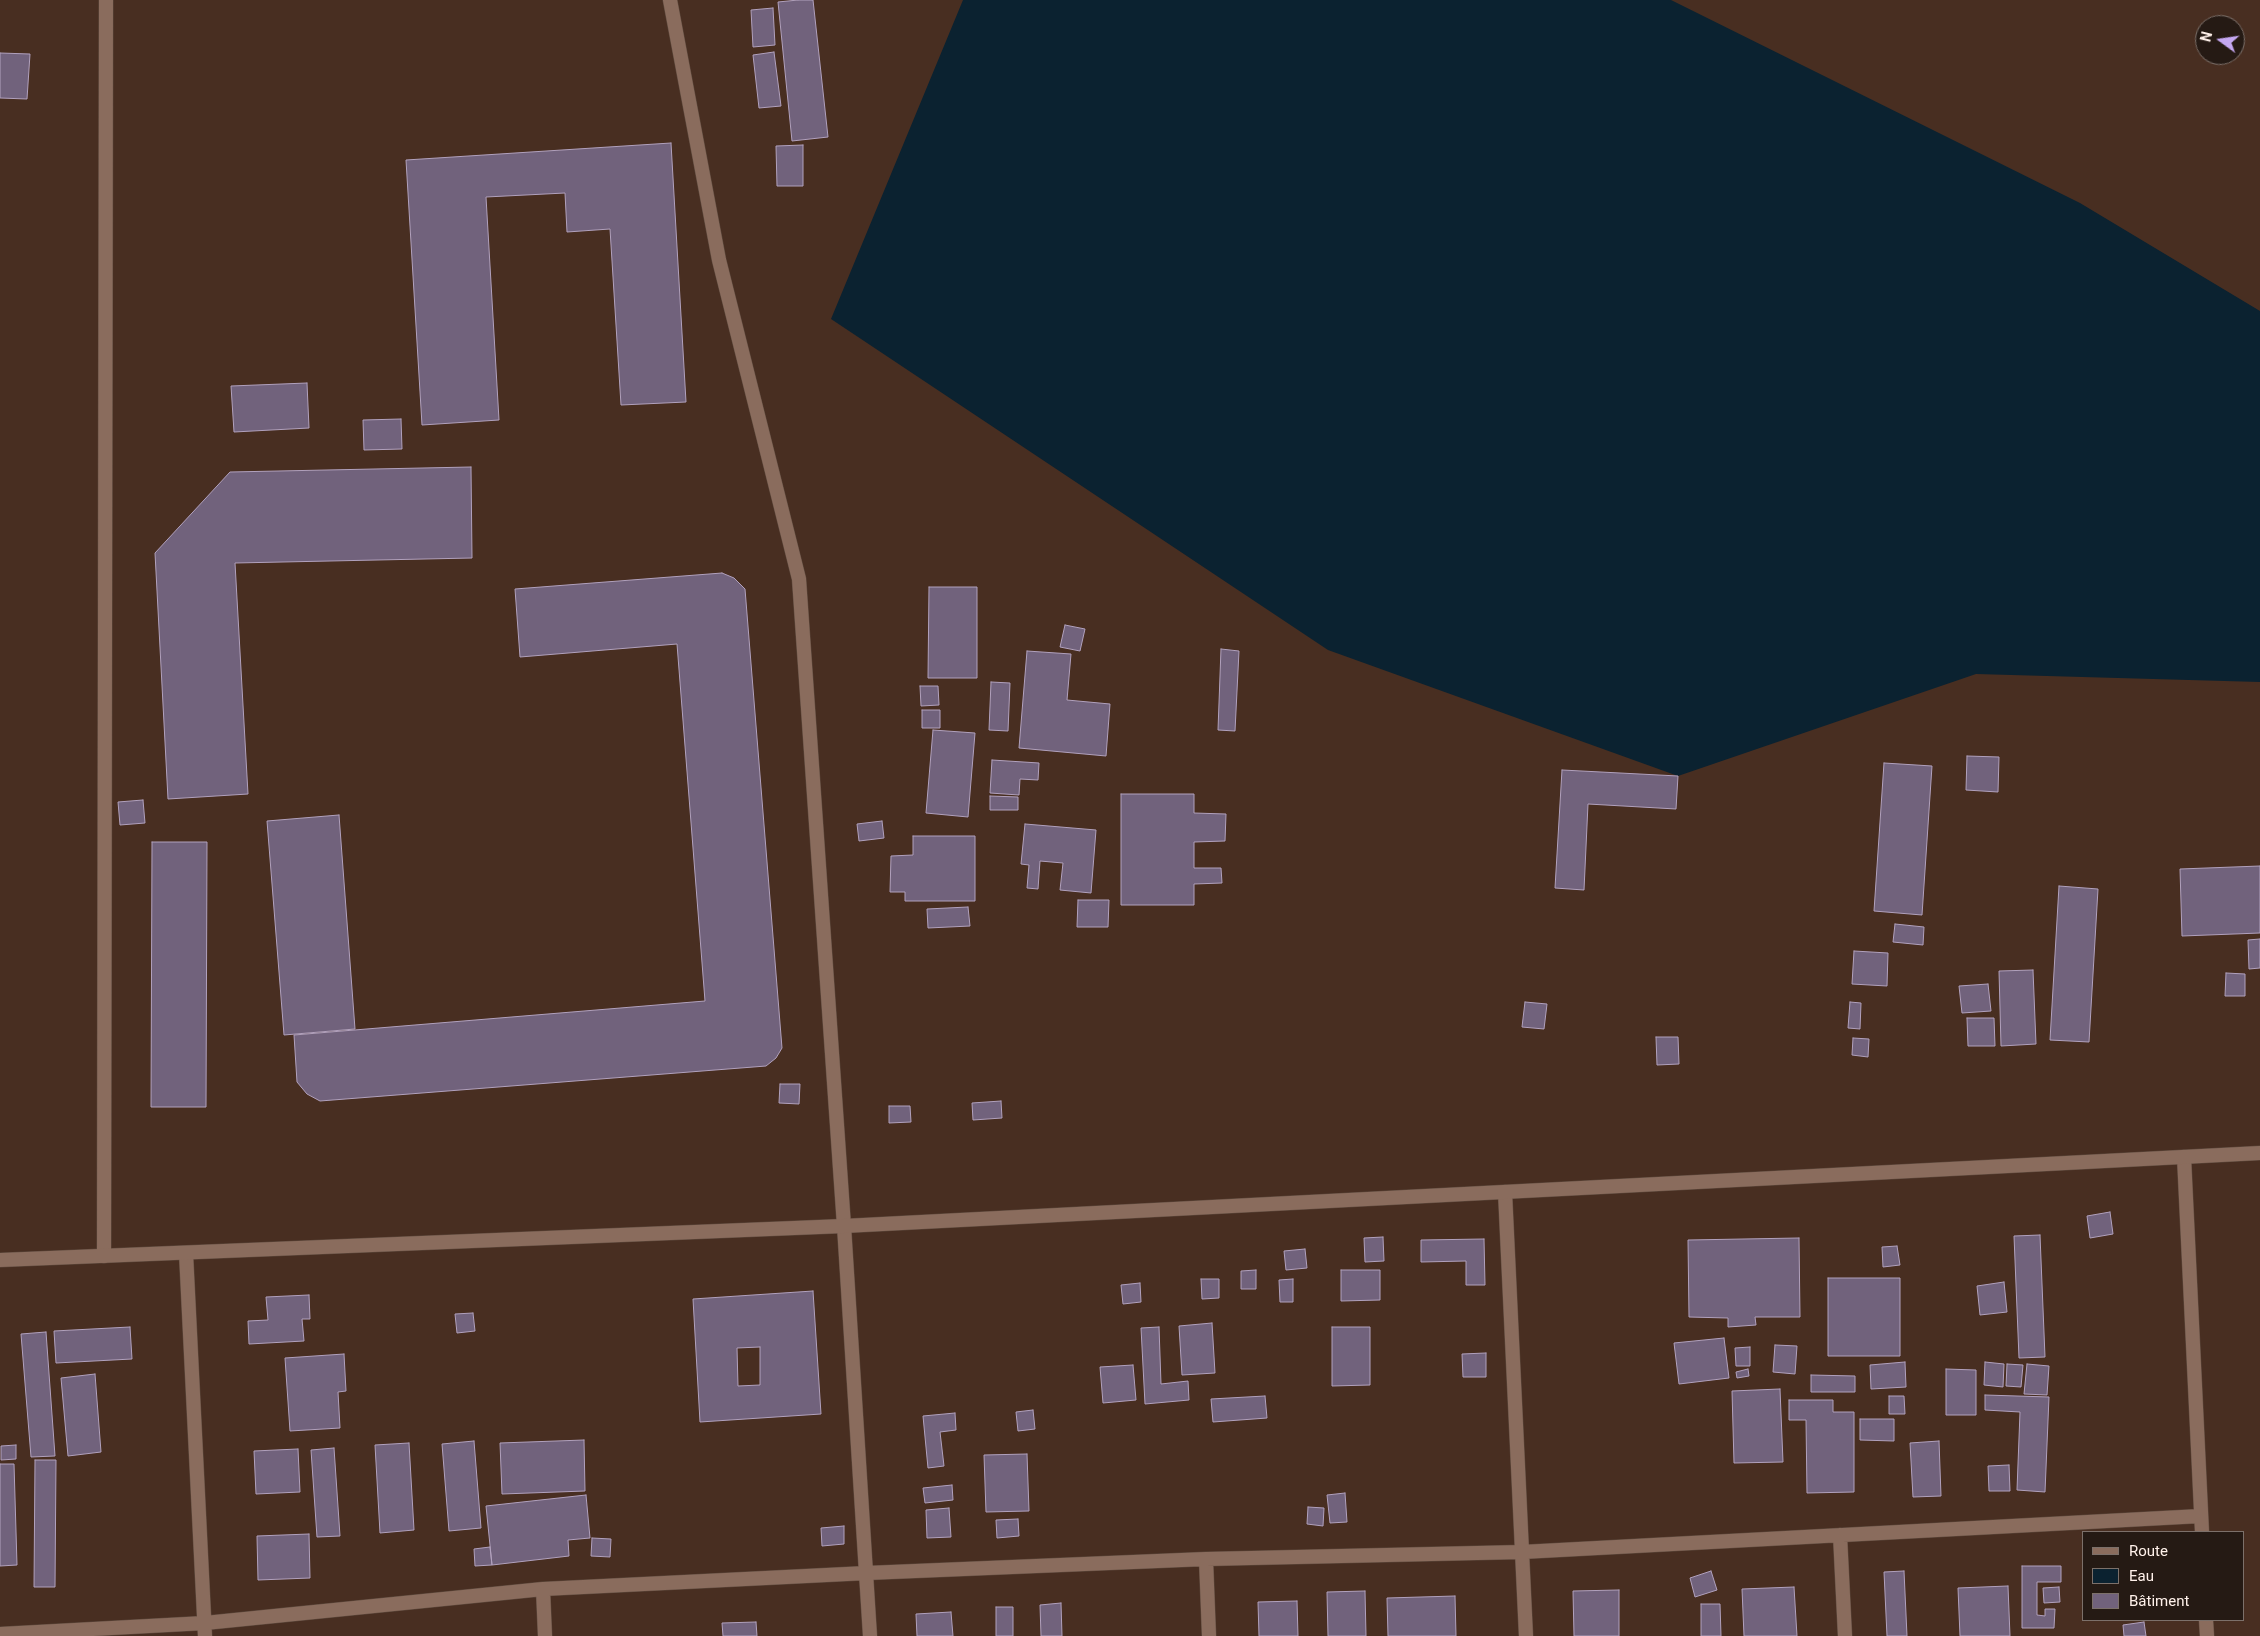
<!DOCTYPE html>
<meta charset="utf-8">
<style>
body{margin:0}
#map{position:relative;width:2260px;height:1636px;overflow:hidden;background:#482e21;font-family:Roboto,sans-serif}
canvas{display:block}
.legend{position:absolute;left:2082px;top:1531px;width:162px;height:90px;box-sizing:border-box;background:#251a14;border:1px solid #7c706a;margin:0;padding:6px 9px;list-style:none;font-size:15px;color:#fff1ea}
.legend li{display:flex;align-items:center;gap:10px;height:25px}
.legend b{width:25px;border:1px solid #7c706a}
.north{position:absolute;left:2195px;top:15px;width:50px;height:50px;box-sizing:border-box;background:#251a14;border:1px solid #7c706a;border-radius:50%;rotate:284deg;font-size:14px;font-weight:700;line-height:20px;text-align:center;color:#fff1ea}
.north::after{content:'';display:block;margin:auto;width:18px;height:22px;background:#c4a7f1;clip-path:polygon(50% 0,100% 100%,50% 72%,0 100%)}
</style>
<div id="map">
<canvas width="2260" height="1636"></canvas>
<ul class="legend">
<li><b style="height:6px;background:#8a6c5d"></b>Route</li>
<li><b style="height:14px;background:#0b2230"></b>Eau</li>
<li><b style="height:14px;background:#71627c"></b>Bâtiment</li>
</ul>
<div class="north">N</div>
</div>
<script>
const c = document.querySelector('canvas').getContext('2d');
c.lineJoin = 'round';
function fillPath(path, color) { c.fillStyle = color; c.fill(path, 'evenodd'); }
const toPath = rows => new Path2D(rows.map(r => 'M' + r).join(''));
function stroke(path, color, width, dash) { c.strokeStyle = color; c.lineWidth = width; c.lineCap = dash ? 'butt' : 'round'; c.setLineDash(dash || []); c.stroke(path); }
fillPath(toPath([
 [963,0,1671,0,2080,203,2260,311,2260,682,1976,674,1678,776,1328,650,831,319]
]), '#0b2230');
const building = toPath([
 [798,0,813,0,828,137,792,141,778,2,798,0],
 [773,8,775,45,753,47,751,10,773,8],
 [774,52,781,106,759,108,753,55,774,52],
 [0,53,30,54,27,99,0,98,0,53],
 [671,143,686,402,621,405,610,229,567,232,565,193,486,197,499,420,422,425,406,160,671,143],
 [803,145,803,186,777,186,776,146,803,145],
 [307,383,309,428,234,432,231,386,307,383],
 [401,419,402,449,364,450,363,420,401,419],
 [471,467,472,558,235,563,248,794,168,799,155,553,230,472,471,467],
 [722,573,734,578,745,589,782,1048,776,1058,766,1066,320,1101,307,1094,297,1082,294,1035,705,1001,677,644,520,657,515,589,722,573],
 [929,587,977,587,977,678,928,678,929,587],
 [1065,625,1085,629,1080,651,1060,647,1065,625],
 [1221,649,1239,651,1235,731,1218,730,1221,649],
 [1027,651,1071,654,1067,700,1110,704,1106,756,1019,748,1027,651],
 [991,682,1010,683,1008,731,989,730,991,682],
 [920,686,938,686,939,705,921,706,920,686],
 [922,710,940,710,940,728,922,728,922,710],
 [933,730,975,733,968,817,926,813,933,730],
 [1967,756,1999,757,1998,792,1966,790,1967,756],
 [992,760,1039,763,1038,780,1020,779,1019,795,990,793,992,760],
 [1884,763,1932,766,1922,915,1874,911,1884,763],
 [1562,770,1678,776,1676,809,1588,804,1584,890,1555,888,1562,770],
 [1121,794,1194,794,1194,813,1226,814,1225,841,1194,842,1194,868,1221,868,1222,883,1194,884,1194,905,1121,905,1121,794],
 [990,796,1018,797,1018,810,990,810,990,796],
 [143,800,145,823,120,825,118,802,143,800],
 [339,815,355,1029,284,1035,267,821,339,815],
 [882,821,884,838,859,841,857,824,882,821],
 [1025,824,1096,830,1091,893,1060,890,1063,863,1040,861,1038,889,1027,888,1029,865,1021,864,1025,824],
 [913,836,975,836,975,901,905,901,905,892,890,892,891,856,913,855,913,836],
 [152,842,207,842,206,1107,151,1107,152,842],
 [2260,866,2260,933,2182,936,2180,869,2260,866],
 [2059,886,2098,889,2089,1042,2050,1040,2059,886],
 [1078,900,1109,900,1108,927,1077,927,1078,900],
 [968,907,970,926,928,928,927,909,968,907],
 [1895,924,1924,927,1923,945,1893,942,1895,924],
 [2260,939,2260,968,2249,969,2248,940,2260,939],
 [1854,951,1888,953,1887,986,1852,984,1854,951],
 [2033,970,2036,1044,2001,1046,1999,971,2033,970],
 [2226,973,2245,974,2245,996,2225,996,2226,973],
 [1988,984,1991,1011,1962,1013,1959,986,1988,984],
 [1525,1002,1547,1004,1544,1029,1522,1027,1525,1002],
 [1850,1002,1861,1003,1860,1029,1848,1028,1850,1002],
 [1967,1018,1994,1018,1995,1046,1968,1046,1967,1018],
 [1656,1037,1678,1037,1679,1064,1657,1065,1656,1037],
 [1853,1038,1869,1039,1868,1057,1852,1055,1853,1038],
 [780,1084,800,1084,799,1104,779,1103,780,1084],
 [1001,1101,1002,1118,973,1120,972,1103,1001,1101],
 [889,1106,910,1106,911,1122,889,1123,889,1106],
 [2110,1212,2113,1234,2090,1238,2087,1216,2110,1212],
 [2040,1235,2045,1357,2019,1358,2014,1236,2040,1235],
 [1383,1237,1384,1261,1365,1262,1364,1238,1383,1237],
 [1799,1238,1800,1317,1755,1317,1756,1325,1728,1327,1728,1318,1689,1317,1688,1240,1799,1238],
 [1484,1239,1485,1285,1466,1285,1466,1261,1421,1262,1421,1240,1484,1239],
 [1897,1246,1900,1265,1883,1267,1882,1247,1897,1246],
 [1305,1249,1307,1268,1286,1270,1284,1251,1305,1249],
 [1256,1270,1256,1289,1241,1289,1241,1271,1256,1270],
 [1341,1270,1380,1270,1380,1300,1341,1301,1341,1270],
 [1828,1278,1900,1278,1900,1356,1828,1356,1828,1278],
 [1201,1279,1219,1279,1219,1298,1202,1299,1201,1279],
 [1293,1279,1293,1302,1280,1302,1279,1280,1293,1279],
 [2004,1282,2007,1312,1980,1315,1977,1286,2004,1282],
 [1140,1283,1141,1302,1123,1304,1121,1285,1140,1283],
 [813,1291,821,1414,700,1422,693,1299,813,1291],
 [760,1347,760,1385,738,1386,737,1348,760,1347],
 [309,1295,310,1319,302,1319,304,1341,249,1344,248,1321,268,1320,266,1297,309,1295],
 [473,1313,475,1331,457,1333,455,1314,473,1313],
 [1212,1323,1215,1373,1182,1375,1179,1326,1212,1323],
 [130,1327,132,1359,56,1363,54,1331,130,1327],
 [1159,1327,1161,1384,1188,1381,1189,1400,1145,1404,1141,1328,1159,1327],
 [1332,1327,1370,1327,1370,1385,1332,1386,1332,1327],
 [46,1332,55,1456,31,1457,21,1334,46,1332],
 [1724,1338,1729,1378,1679,1384,1674,1343,1724,1338],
 [1775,1345,1797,1346,1795,1374,1773,1372,1775,1345],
 [1750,1347,1750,1366,1736,1366,1735,1348,1750,1347],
 [1486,1353,1486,1377,1463,1377,1462,1354,1486,1353],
 [344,1354,346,1391,338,1392,340,1428,290,1431,285,1358,344,1354],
 [1905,1362,1906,1387,1871,1389,1870,1365,1905,1362],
 [1985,1362,2004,1364,2003,1387,1984,1385,1985,1362],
 [2007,1364,2023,1365,2021,1387,2006,1386,2007,1364],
 [2027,1364,2049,1366,2047,1395,2024,1394,2027,1364],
 [1133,1365,1136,1400,1103,1403,1100,1367,1133,1365],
 [1748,1369,1749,1376,1737,1378,1736,1372,1748,1369],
 [1946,1369,1976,1370,1976,1415,1946,1415,1946,1369],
 [95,1374,101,1452,68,1456,61,1378,95,1374],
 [1811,1375,1855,1376,1855,1392,1811,1392,1811,1375],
 [1780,1389,1783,1462,1734,1463,1732,1391,1780,1389],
 [1985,1395,2049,1397,2045,1492,2017,1490,2020,1412,1985,1410,1985,1395],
 [1265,1396,1267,1418,1213,1422,1211,1399,1265,1396],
 [1889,1396,1904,1396,1905,1414,1889,1414,1889,1396],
 [1789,1400,1833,1400,1833,1412,1854,1412,1854,1492,1807,1493,1806,1420,1789,1420,1789,1400],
 [1033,1410,1035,1429,1018,1431,1016,1412,1033,1410],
 [955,1413,956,1430,940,1432,944,1466,928,1468,923,1416,955,1413],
 [1860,1419,1894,1419,1894,1441,1860,1440,1860,1419],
 [584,1440,585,1491,502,1494,500,1443,584,1440],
 [474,1441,481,1528,449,1531,442,1444,474,1441],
 [1939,1441,1941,1496,1913,1497,1910,1443,1939,1441],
 [409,1443,414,1530,380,1533,375,1445,409,1443],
 [16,1445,16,1459,1,1460,1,1446,16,1445],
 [334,1448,340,1536,317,1537,311,1450,334,1448],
 [298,1449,300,1492,256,1494,254,1451,298,1449],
 [1027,1454,1029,1511,986,1512,984,1455,1027,1454],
 [35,1460,56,1460,55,1587,34,1587,35,1460],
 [0,1464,14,1464,17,1565,0,1566,0,1464],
 [2009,1465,2010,1491,1989,1491,1988,1466,2009,1465],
 [952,1485,953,1500,925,1503,923,1488,952,1485],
 [1345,1493,1347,1522,1330,1523,1327,1495,1345,1493],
 [586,1495,590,1538,568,1540,569,1556,492,1565,486,1506,586,1495],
 [1308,1507,1324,1508,1323,1526,1307,1524,1308,1507],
 [949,1508,951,1537,927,1538,926,1510,949,1508],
 [1018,1519,1019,1536,997,1538,996,1520,1018,1519],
 [844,1526,844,1544,822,1546,821,1528,844,1526],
 [309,1534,310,1578,258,1580,257,1536,309,1534],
 [592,1538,611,1539,610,1557,591,1556,592,1538],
 [490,1547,492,1565,475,1566,474,1549,490,1547],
 [2022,1566,2061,1566,2061,1582,2037,1582,2037,1615,2045,1616,2045,1609,2055,1609,2054,1628,2022,1628,2022,1566],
 [1711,1571,1717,1590,1695,1597,1690,1578,1711,1571],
 [1904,1571,1907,1636,1887,1636,1884,1572,1904,1571],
 [2008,1586,2010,1636,1960,1636,1958,1588,2008,1586],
 [1794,1587,1797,1636,1744,1636,1742,1589,1794,1587],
 [2059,1587,2060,1602,2044,1603,2043,1588,2059,1587],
 [1619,1590,1619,1636,1574,1636,1573,1591,1619,1590],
 [1365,1591,1366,1636,1328,1636,1327,1592,1365,1591],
 [1455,1596,1456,1636,1388,1636,1387,1598,1455,1596],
 [1297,1601,1298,1636,1259,1636,1258,1602,1297,1601],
 [1061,1603,1062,1636,1041,1636,1040,1605,1061,1603],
 [1701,1604,1720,1604,1721,1636,1701,1636,1701,1604],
 [996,1607,1013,1607,1013,1636,996,1636,996,1607],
 [951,1612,953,1636,917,1636,916,1614,951,1612],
 [756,1622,757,1636,723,1636,722,1623,756,1622],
 [2144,1622,2146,1636,2124,1636,2123,1625,2144,1622]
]);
fillPath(building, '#71627c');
stroke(building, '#b1a1bd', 1);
const minor = toPath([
 [670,0,719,260,799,579,844,1226,870,1636],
 [2184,1157,2202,1532],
 [1505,1192,1526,1636],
 [186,1253,205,1636],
 [104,1256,106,0],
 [1840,1535,1845,1636],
 [1206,1559,1209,1636],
 [543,1589,545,1636],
 [2206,1620,2207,1636],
 [0,1634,205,1623,543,1589,867,1573,1206,1559,1522,1552,2201,1516]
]);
const tertiary = toPath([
 [0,1260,844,1226,2260,1153]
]);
stroke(minor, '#5f4b3f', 15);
stroke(tertiary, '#5f4b3f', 15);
stroke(minor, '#8a6c5d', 14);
stroke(tertiary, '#8a6c5d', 14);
</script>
